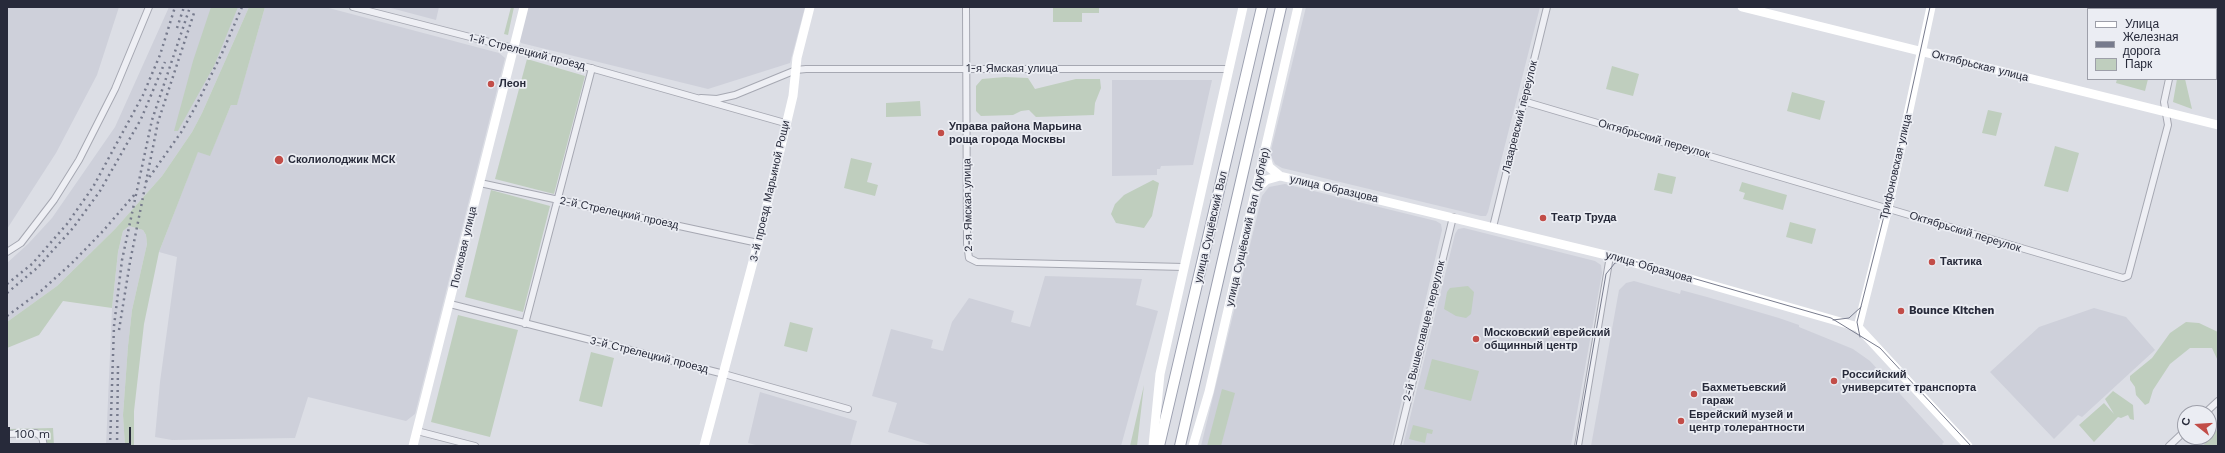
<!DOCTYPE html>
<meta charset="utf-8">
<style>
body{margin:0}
#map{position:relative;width:2225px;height:453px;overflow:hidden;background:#dcdee5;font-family:"Work Sans",sans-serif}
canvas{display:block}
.frame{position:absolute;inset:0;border:8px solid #272a3a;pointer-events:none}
.legend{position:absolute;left:2087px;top:8px;width:130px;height:72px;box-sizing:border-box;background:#ebedf3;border:1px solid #9d9fa9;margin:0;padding:5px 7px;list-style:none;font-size:12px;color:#272a3a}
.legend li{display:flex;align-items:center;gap:8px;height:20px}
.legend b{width:20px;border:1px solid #9d9fa9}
.north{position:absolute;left:2177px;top:405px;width:40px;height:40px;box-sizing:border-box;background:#ebedf3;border:1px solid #9d9fa9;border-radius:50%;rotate:287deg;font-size:11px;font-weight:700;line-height:16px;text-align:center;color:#272a3a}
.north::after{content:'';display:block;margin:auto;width:14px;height:18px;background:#c24d48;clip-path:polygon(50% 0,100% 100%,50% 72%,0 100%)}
.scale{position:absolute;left:8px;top:427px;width:123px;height:18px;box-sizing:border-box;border:2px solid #272a3a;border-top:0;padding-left:5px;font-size:12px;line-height:14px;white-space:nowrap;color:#272a3a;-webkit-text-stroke:3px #ebedf3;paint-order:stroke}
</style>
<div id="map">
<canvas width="2225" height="453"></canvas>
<div class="frame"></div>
<ul class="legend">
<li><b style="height:5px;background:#fff"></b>Улица</li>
<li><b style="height:5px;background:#777b8d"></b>Железная дорога</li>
<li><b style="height:11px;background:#bfcebe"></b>Парк</li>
</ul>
<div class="north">С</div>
<div class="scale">100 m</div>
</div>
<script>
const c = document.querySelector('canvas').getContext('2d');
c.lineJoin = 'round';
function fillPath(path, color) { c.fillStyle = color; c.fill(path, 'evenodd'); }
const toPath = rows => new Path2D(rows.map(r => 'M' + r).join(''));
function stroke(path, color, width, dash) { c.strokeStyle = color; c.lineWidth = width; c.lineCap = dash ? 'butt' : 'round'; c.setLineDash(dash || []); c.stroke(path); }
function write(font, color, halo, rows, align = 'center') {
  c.font = font + ' "Work Sans",sans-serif'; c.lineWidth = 3.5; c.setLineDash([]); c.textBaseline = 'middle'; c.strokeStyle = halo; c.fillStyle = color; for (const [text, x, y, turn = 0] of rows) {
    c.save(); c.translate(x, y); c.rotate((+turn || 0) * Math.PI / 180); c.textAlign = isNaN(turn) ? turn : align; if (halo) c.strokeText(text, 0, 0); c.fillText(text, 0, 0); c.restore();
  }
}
fillPath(toPath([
 [7,7,119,7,97,75,56,153,7,229],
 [169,7,249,7,202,113,192,132,162,176,115,229,57,286,7,322,7,263,28,244,52,218,115,127],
 [265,7,325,7,499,53,505,58,415,414,406,421,308,397,295,438,172,440,155,437,160,382,177,257,159,252,198,151,210,155,231,105,237,104],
 [387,7,439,7,436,20],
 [526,7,805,7,790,63,708,89,521,43,518,38],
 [1306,7,1540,7,1488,212,1486,216,1481,216,1282,168,1275,164,1271,156,1271,150],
 [1112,80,1212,80,1193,165,1161,166,1160,169,1157,169,1157,175,1112,176],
 [1285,184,1436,221,1441,224,1442,230,1391,446,1201,446,1262,196,1269,187],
 [129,226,143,230,146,235,147,244,132,310,128,346,123,415,125,446,106,446,112,308,118,252,123,231],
 [1464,228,1595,261,1601,265,1602,273,1571,446,1403,446,1455,234,1458,229],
 [1045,276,1142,279,1136,305,1158,311,1121,446,934,446,888,432,897,403,872,396,891,329,933,340,931,348,943,351,952,322,969,298,1014,311,1011,322,1030,327],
 [1634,281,1680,294,1681,290,1707,297,1779,318,1799,325,1799,327,1853,349,1870,361,1944,442,1942,444,1944,446,1591,446,1619,290,1626,283],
 [2094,308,2126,317,2155,350,2082,417,2078,415,2054,439,1990,372,2039,327],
 [760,392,857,421,850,446,760,446,748,443],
 [2218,419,2218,446,2189,446,2199,437,2209,437,2209,427]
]), '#ced0da');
fillPath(toPath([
 [211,7,238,7,214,66,180,127,178,131,174,131,193,61],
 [249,7,265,7,237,105,231,105,210,156,198,152,159,252,144,324,134,411,134,446,125,446,123,415,128,346,132,310,147,244,146,235,143,230,129,226,123,231,118,252,112,308,63,301,39,335,7,348,7,322,57,286,115,229,162,176,192,132,202,113],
 [511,7,514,7,508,35,504,34],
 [1053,7,1099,7,1099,13,1082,13,1082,22,1053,22],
 [527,59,585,76,554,194,495,179],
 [1612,66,1639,74,1633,96,1606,89],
 [1005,77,1028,78,1035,89,1076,79,1100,79,1101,88,1095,103,1094,115,1036,117,1029,110,1021,111,1013,115,981,116,976,111,976,86,982,79],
 [2117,79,2148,79,2145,91,2116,83],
 [2177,79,2185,79,2192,109,2173,102],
 [1792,92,1825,101,1820,120,1787,111],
 [920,101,921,116,886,117,886,103],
 [1988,110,2002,113,1996,136,1982,133],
 [2055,146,2079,153,2068,192,2044,186],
 [851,158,872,163,867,182,878,185,875,196,844,188],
 [1658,173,1676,177,1672,194,1654,190],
 [1153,180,1159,183,1152,216,1144,228,1116,223,1111,214,1115,204,1124,195],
 [1742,182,1787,195,1783,210,1743,199,1745,193,1739,191],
 [491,190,550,206,523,312,465,297],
 [1790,222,1816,229,1812,244,1786,237],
 [1468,286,1474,292,1471,314,1466,318,1456,316,1444,309,1447,292,1450,288],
 [458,315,518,330,490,437,431,422],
 [790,322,813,328,807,352,784,346],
 [2186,322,2199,323,2218,332,2218,361,2212,348,2190,348,2170,364,2153,390,2149,403,2145,405,2136,395,2135,387,2130,380,2130,376,2152,358,2170,333],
 [591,352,614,358,602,407,579,401],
 [1432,359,1479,371,1471,401,1424,389],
 [1144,385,1137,446,1130,446],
 [1222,389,1235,393,1221,446,1207,446],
 [2113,391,2133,405,2134,420,2130,419,2128,415,2121,418,2118,417,2094,442,2079,425,2104,403,2114,414,2105,399],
 [1413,425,1433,430,1432,434,1427,433,1425,443,1409,439],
 [53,428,54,446,48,446,46,439,37,431,7,431,7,429],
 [2218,429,2218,446,2203,446]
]), '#bfcebe');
const street = toPath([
 [353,7,587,67,785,123],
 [966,7,967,243,969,258,977,262,1184,267],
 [2172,7,2173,9],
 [701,98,717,99,735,95,796,70,806,69,1229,69],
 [1523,101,2123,278,2128,276,2168,125,2164,102,2169,79],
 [480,183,758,243],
 [1493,227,1547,7],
 [7,252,21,243,54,200,79,160,115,89,149,7],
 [450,304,724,374,848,409],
 [525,324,592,68],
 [2205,413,2218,401],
 [417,431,475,446],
 [7,434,36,433,42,437,44,446],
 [1397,446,1453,217],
 [1578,446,1610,256],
 [2169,446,2185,431]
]);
const primary = toPath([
 [1159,446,1262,7],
 [1180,446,1281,7]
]);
stroke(street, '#a6a8b2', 8);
stroke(primary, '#9ca0b0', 12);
stroke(street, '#eeeff4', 6);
stroke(toPath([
 [1742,7,2218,125],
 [1265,153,1269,167,1280,176,1610,256,1858,327,1968,446],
 [1258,188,1266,180,1280,176],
 [1858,327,1888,208,1931,7],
 [413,446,524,7],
 [704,446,758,243,793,96,797,58,810,7],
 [1153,446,1160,374,1243,7],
 [1193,446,1209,392,1298,7]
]), '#fff', 9);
stroke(primary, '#fff', 10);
stroke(toPath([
 [1833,320,1849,318,1861,307],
 [1860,337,1857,322,1886,208,1930,7],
 [1576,446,1606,274,1615,263,1630,260,1831,318,1880,348,1971,446]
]), '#777b8d', 1);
stroke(toPath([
 [177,28,184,7],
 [146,182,182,131,198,102,223,51,242,7],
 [7,284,32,264,67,224,93,187,143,95,160,55,175,7],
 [7,293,37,268,73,228,100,191,141,119,165,62],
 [7,316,41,291,73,262,103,231,135,194],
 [119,330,130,262,158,122,194,13],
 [110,446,114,326,122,260,152,120,190,7],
 [117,446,118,364]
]), '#777b8d', 2.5, [2, 4]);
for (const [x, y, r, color] of [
 [491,84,4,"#c24d48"],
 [941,133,4,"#c24d48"],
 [279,160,5,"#c24d48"],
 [1543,218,4,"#c24d48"],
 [1932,262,4,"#c24d48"],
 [1901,311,4,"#c24d48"],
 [1476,339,4,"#c24d48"],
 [1834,381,4,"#c24d48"],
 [1694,394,4,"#c24d48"],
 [1681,421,4,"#c24d48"]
]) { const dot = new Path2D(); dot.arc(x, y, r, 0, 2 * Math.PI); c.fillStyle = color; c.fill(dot); stroke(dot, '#ebedf3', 1.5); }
write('11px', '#272a3a', '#ebedf3', [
 ["1-й Стрелецкий проезд",527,52,14],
 ["Октябрьская улица",1980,66,14],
 ["1-я Ямская улица",1012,69],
 ["Лазаревский переулок",1520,117,-76],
 ["Октябрьский переулок",1654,139,16],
 ["Трифоновская улица",1896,167,-77],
 ["улица Образцова",1334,189,13],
 ["3-й проезд Марьиной Рощи",770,191,-77],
 ["2-я Ямская улица",968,205,-91],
 ["2-й Стрелецкий проезд",619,213,12],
 ["улица Сущёвский Вал",1211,227,-77],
 ["улица Сущёвский Вал (дублёр)",1248,227,-77],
 ["Октябрьский переулок",1965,232,17],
 ["Полковая улица",464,247,-77],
 ["улица Образцова",1649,267,16],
 ["2-й Вышеславцев переулок",1424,331,-76],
 ["3-й Стрелецкий проезд",649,355,14]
]);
write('bold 11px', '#272a3a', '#ebedf3', [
 ["Леон",499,84],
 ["Управа района Марьина",949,127],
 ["роща города Москвы",949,140],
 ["Сколиолоджик МСК",288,160],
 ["Театр Труда",1551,218],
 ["Тактика",1940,262],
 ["Bounce Kitchen",1909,311],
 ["Московский еврейский",1484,333],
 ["общинный центр",1484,346],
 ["Российский",1842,375],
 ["университет транспорта",1842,388],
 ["Бахметьевский",1702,388],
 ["гараж",1702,401],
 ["Еврейский музей и",1689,415],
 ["центр толерантности",1689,428]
], 'left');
</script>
